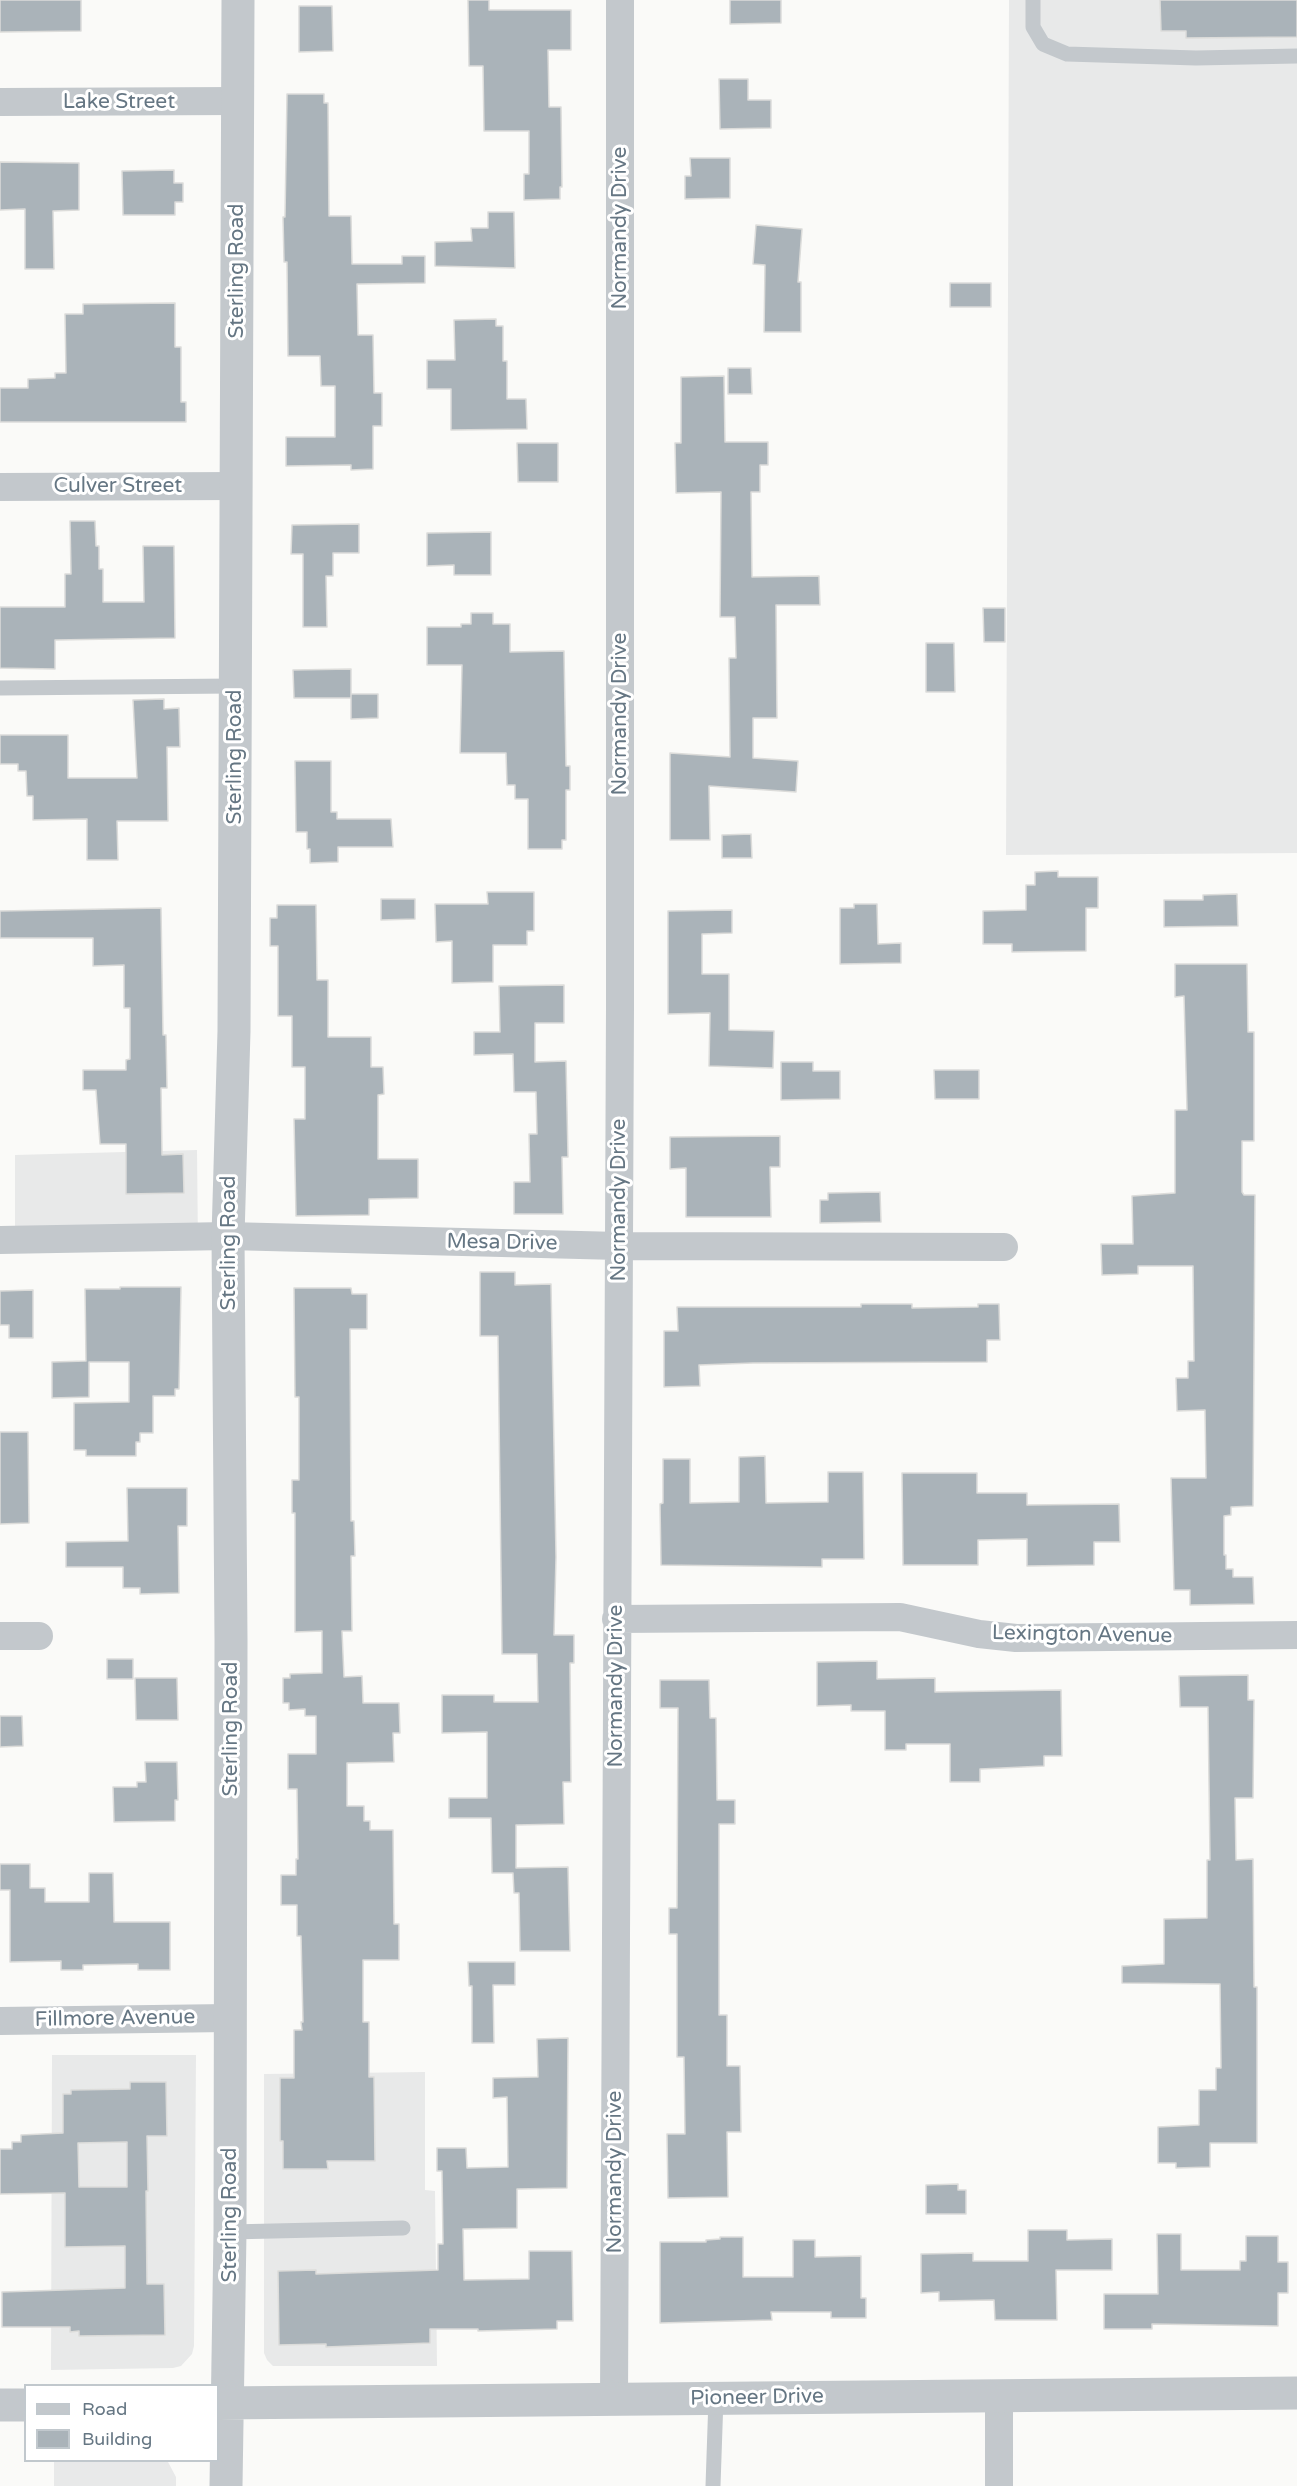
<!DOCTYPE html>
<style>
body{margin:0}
#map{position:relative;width:1297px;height:2486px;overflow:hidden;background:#fafaf8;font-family:"Varela Round",sans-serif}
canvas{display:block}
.legend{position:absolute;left:24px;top:2384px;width:195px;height:78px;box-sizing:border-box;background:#fff;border:2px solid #c1c8cd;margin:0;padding:8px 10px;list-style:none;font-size:18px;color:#657683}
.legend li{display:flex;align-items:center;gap:12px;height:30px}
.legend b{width:30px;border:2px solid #c1c8cd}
</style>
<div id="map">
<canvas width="1297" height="2486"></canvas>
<ul class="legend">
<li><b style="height:8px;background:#c3c8cc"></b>Road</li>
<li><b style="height:16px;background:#aab3b9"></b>Building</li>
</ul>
</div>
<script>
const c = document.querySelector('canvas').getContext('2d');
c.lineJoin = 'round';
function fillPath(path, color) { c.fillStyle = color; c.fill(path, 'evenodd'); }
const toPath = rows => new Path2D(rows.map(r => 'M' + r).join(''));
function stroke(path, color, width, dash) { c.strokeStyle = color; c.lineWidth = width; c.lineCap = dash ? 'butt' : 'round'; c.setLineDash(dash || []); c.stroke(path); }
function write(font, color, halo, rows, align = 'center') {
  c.font = font + ' "Varela Round",sans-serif'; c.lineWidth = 6; c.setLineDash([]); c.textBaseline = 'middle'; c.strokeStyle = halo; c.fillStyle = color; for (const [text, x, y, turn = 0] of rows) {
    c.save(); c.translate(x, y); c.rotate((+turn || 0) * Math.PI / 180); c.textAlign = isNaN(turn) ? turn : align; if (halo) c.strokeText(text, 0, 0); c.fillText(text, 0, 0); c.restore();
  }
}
fillPath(toPath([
 [1009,0,1297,0,1297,853,1006,855],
 [197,1150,198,1246,15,1252,15,1155],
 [52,2055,196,2055,194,2346,192,2354,181,2366,173,2368,51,2370],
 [425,2072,425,2190,435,2191,437,2366,273,2366,267,2360,264,2353,264,2074],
 [54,2461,165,2461,168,2462,176,2477,176,2486,54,2486]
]), '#e8e9e9');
const building = toPath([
 [0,0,81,0,81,31,0,32,0,0],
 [468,0,489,0,489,10,571,10,571,50,548,50,549,107,561,107,562,187,560,187,560,199,524,200,524,174,529,174,529,131,484,131,483,66,469,66,468,0],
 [730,0,781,0,781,23,730,24,730,0],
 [1160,0,1297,0,1297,37,1186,38,1186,31,1161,31,1160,0],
 [299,6,332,6,333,51,299,52,299,6],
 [719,79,748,79,748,100,771,100,771,128,720,129,719,79],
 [287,94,324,94,324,103,328,103,329,216,351,216,352,264,402,264,402,256,425,256,425,283,357,284,358,335,373,335,374,393,382,393,382,426,373,426,373,469,351,470,351,465,286,466,286,437,335,437,335,386,321,386,320,356,288,356,287,262,284,262,283,217,285,217,287,94],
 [690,158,730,158,730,198,685,199,685,176,691,176,690,158],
 [0,162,79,163,79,210,53,211,54,269,25,269,25,209,0,210,0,162],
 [174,170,174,183,183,183,183,202,175,202,175,215,123,215,122,171,174,170],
 [488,212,514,212,515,268,435,266,435,242,472,241,471,228,488,228,488,212],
 [756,225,802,229,798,282,801,282,801,332,764,332,765,265,753,264,756,225],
 [950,283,991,283,991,307,950,307,950,283],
 [175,303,175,347,181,347,181,402,186,402,186,422,0,422,0,388,28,388,28,379,55,378,55,373,66,373,65,314,83,314,83,304,175,303],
 [496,319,496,326,503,326,503,361,507,361,507,399,526,399,527,429,451,430,451,389,427,389,427,360,455,360,454,320,496,319],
 [728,368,751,368,752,394,728,394,728,368],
 [724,376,725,442,768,442,768,465,760,465,760,492,751,492,752,577,819,576,820,605,776,605,777,718,753,718,753,758,798,761,796,792,709,786,710,840,670,840,670,753,730,757,729,658,736,658,735,617,720,617,721,492,676,493,675,443,681,443,681,377,724,376],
 [517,443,558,443,558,482,518,482,517,443],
 [70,521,95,521,96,546,99,546,99,569,103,569,103,602,144,602,143,546,174,546,175,638,55,640,55,669,0,668,0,607,65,607,65,574,71,574,70,521],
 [359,524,359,553,333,553,333,576,326,576,327,627,303,627,303,554,291,554,292,525,359,524],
 [491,532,491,575,454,575,454,565,427,566,427,533,491,532],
 [983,608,1005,608,1005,642,984,642,983,608],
 [471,613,493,613,493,624,510,624,510,652,564,651,566,766,570,766,570,790,566,790,566,840,562,840,562,849,528,849,528,799,515,799,515,785,507,785,506,753,460,753,462,665,427,665,427,627,461,627,461,624,471,624,471,613],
 [926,643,954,643,955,692,926,692,926,643],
 [351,669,351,698,294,698,293,670,351,669],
 [351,694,378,694,378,718,351,719,351,694],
 [164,699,164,709,179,708,180,747,167,747,168,821,117,821,118,860,87,860,87,819,33,820,33,796,27,796,26,771,18,771,18,764,0,764,0,735,68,735,68,778,137,778,133,700,164,699],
 [295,761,331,761,331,812,337,812,337,819,391,819,393,847,338,847,338,862,310,863,310,849,307,849,307,832,296,832,295,761],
 [751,834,752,858,722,858,722,835,751,834],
 [1058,871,1058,877,1098,877,1098,908,1086,908,1086,951,1012,952,1012,944,983,944,983,911,1026,910,1026,885,1035,885,1035,872,1058,871],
 [487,892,534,892,534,931,527,931,527,945,493,945,493,982,452,983,452,941,436,942,435,904,488,904,487,892],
 [1237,894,1238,926,1164,927,1164,900,1203,900,1203,895,1237,894],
 [381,899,415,899,415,919,381,920,381,899],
 [854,904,877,904,878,944,901,943,901,963,840,964,840,908,854,908,854,904],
 [277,905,316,905,317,980,328,980,328,1037,371,1037,371,1067,383,1067,384,1094,378,1095,378,1159,418,1159,418,1198,369,1199,369,1215,296,1216,294,1119,305,1119,305,1067,292,1067,292,1016,278,1016,278,946,270,946,270,918,277,918,277,905],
 [161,908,163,1035,166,1035,167,1088,161,1088,162,1155,183,1154,184,1193,126,1194,126,1144,100,1144,96,1090,83,1090,83,1070,126,1070,126,1060,130,1059,130,1008,124,1008,124,965,93,966,93,938,0,938,0,911,161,908],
 [732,910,732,933,702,934,702,974,729,974,729,1030,774,1031,773,1068,709,1066,710,1013,668,1014,668,911,732,910],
 [1175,964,1247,964,1248,1032,1254,1032,1254,1141,1242,1141,1242,1192,1244,1195,1255,1195,1253,1506,1231,1507,1231,1515,1224,1516,1224,1555,1226,1555,1226,1569,1233,1569,1233,1577,1253,1577,1254,1604,1190,1605,1190,1590,1174,1590,1171,1478,1206,1478,1205,1410,1177,1411,1176,1378,1188,1378,1188,1361,1194,1361,1193,1266,1138,1266,1138,1274,1102,1275,1101,1244,1133,1244,1132,1196,1175,1193,1175,1110,1187,1110,1184,996,1175,997,1175,964],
 [564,985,564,1023,535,1023,535,1062,566,1061,568,1157,562,1157,563,1214,514,1214,514,1182,530,1182,529,1134,537,1134,536,1092,514,1092,513,1054,474,1055,474,1032,500,1032,499,986,564,985],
 [781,1062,813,1062,813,1071,840,1071,840,1099,781,1100,781,1062],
 [934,1070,979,1070,979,1099,935,1099,934,1070],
 [780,1136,780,1167,770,1167,771,1217,686,1217,686,1168,670,1169,670,1137,780,1136],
 [880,1192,881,1222,820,1223,820,1200,828,1200,828,1193,880,1192],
 [480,1272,515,1272,515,1285,551,1284,556,1557,554,1635,574,1635,574,1663,570,1663,571,1782,563,1782,564,1824,516,1825,516,1868,568,1867,570,1951,520,1951,519,1893,514,1893,513,1873,492,1873,491,1818,449,1818,449,1798,487,1798,487,1732,442,1733,442,1695,494,1695,494,1702,538,1702,537,1654,502,1654,498,1336,480,1336,480,1272],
 [120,1287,181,1287,179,1389,175,1389,175,1396,153,1396,153,1433,140,1433,140,1442,136,1442,136,1456,86,1456,86,1450,74,1450,74,1403,129,1402,129,1362,89,1362,89,1397,52,1398,52,1362,86,1361,85,1289,120,1289,120,1287],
 [294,1288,351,1288,352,1294,367,1294,367,1329,350,1329,351,1521,354,1521,355,1556,351,1556,352,1631,342,1631,344,1677,362,1676,363,1703,399,1703,400,1733,393,1733,394,1762,347,1763,347,1806,364,1806,364,1821,370,1821,370,1830,393,1830,394,1924,399,1924,399,1960,363,1960,363,2022,369,2022,369,2077,374,2077,375,2161,327,2161,328,2169,283,2169,283,2141,280,2141,280,2078,294,2078,294,2030,302,2030,301,2022,303,2022,301,1936,297,1936,297,1905,281,1905,281,1875,296,1875,296,1859,298,1859,297,1789,288,1789,288,1754,316,1754,316,1716,305,1716,305,1709,289,1710,289,1703,283,1703,283,1678,290,1678,290,1674,322,1673,322,1631,295,1632,295,1513,292,1513,292,1480,299,1480,299,1397,295,1397,294,1288],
 [33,1290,33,1338,9,1338,9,1325,0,1325,0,1291,33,1290],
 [861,1304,912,1304,912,1308,978,1307,978,1304,999,1304,1000,1340,987,1340,987,1362,753,1363,699,1365,700,1386,664,1387,664,1331,678,1331,677,1307,861,1307,861,1304],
 [0,1432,28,1432,29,1523,0,1524,0,1432],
 [765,1456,766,1503,828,1502,828,1472,863,1472,864,1559,822,1559,822,1567,661,1565,660,1504,663,1503,663,1459,690,1459,690,1503,739,1502,739,1457,765,1456],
 [902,1473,977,1473,977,1493,1027,1493,1027,1505,1119,1504,1120,1542,1094,1542,1094,1565,1027,1566,1027,1539,978,1540,978,1565,903,1565,902,1473],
 [127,1488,187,1488,187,1526,178,1526,179,1593,140,1594,140,1588,123,1588,123,1567,66,1567,66,1542,128,1541,127,1488],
 [107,1659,133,1659,133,1679,107,1679,107,1659],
 [877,1661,877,1679,935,1678,935,1692,1061,1690,1062,1756,1044,1756,1044,1766,980,1769,980,1782,950,1782,950,1744,906,1744,906,1750,885,1750,885,1711,851,1711,851,1705,817,1706,817,1662,877,1661],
 [1248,1675,1248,1700,1254,1700,1253,1798,1235,1798,1236,1860,1253,1859,1254,1987,1257,1987,1257,2143,1210,2143,1210,2167,1176,2168,1176,2163,1158,2163,1158,2127,1199,2125,1199,2090,1216,2090,1216,2068,1221,2068,1220,1984,1122,1983,1122,1966,1164,1964,1164,1919,1207,1918,1207,1860,1210,1860,1208,1707,1180,1707,1179,1676,1248,1675],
 [135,1678,177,1678,178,1720,136,1720,135,1678],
 [660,1680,709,1680,710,1718,716,1718,717,1800,735,1800,735,1824,719,1824,719,2015,727,2015,727,2066,740,2066,741,2132,727,2132,728,2197,668,2198,667,2134,685,2134,684,2057,677,2057,677,1934,669,1934,669,1908,677,1908,678,1708,660,1708,660,1680],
 [0,1716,22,1716,23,1746,0,1747,0,1716],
 [145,1762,177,1762,178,1800,175,1800,175,1821,114,1822,113,1787,137,1787,137,1782,146,1782,145,1762],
 [0,1864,30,1864,30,1888,45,1888,45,1902,89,1902,89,1873,113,1873,114,1922,170,1922,170,1970,138,1970,138,1964,83,1965,83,1970,61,1970,61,1961,10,1962,10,1890,0,1890,0,1864],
 [468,1962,515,1962,515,1985,493,1985,494,2043,472,2043,472,1986,469,1986,468,1962],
 [568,2038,567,2188,517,2189,517,2228,463,2229,464,2280,529,2279,529,2251,572,2251,573,2321,557,2321,557,2329,478,2331,478,2329,430,2329,430,2343,326,2347,326,2344,279,2345,278,2271,316,2270,316,2274,438,2270,438,2244,443,2244,442,2171,437,2171,437,2148,466,2148,467,2168,508,2167,507,2097,493,2098,493,2078,538,2077,537,2039,568,2038],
 [130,2082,166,2082,167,2136,147,2136,148,2191,146,2191,147,2284,164,2284,165,2335,79,2336,79,2331,70,2332,70,2327,2,2327,2,2292,125,2288,125,2246,65,2247,65,2193,0,2194,0,2149,12,2149,12,2142,21,2142,21,2135,63,2133,63,2094,71,2094,71,2090,130,2089,130,2082],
 [127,2142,127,2187,79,2187,78,2143,127,2142],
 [958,2184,958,2190,966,2190,966,2214,926,2214,926,2185,958,2184],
 [1028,2230,1067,2230,1067,2240,1112,2239,1112,2270,1056,2270,1057,2320,995,2320,994,2300,939,2301,939,2292,921,2293,921,2254,973,2253,973,2261,1028,2261,1028,2230],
 [1157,2234,1181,2234,1181,2270,1240,2270,1240,2261,1246,2261,1246,2236,1278,2236,1278,2262,1288,2262,1288,2293,1278,2293,1278,2326,1152,2324,1152,2329,1104,2329,1104,2294,1158,2294,1157,2234],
 [720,2237,743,2237,743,2277,793,2277,793,2240,815,2240,815,2257,861,2256,861,2298,866,2298,866,2318,831,2318,831,2312,771,2312,772,2320,660,2323,660,2242,706,2242,706,2240,720,2239,720,2237]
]);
fillPath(building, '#aab3b9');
stroke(building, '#dcdcda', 1.5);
stroke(toPath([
 [1033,0,1033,27,1043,44,1067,54,1196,58,1297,56],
 [0,688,235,686],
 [230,2232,403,2228],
 [713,2486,716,2398]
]), '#c3c8cc', 15);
stroke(toPath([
 [0,102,237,101],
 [0,487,236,486],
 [0,1240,228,1236,619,1246,1004,1247],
 [616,1619,900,1617,979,1634,1016,1638,1297,1635],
 [0,1636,39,1636],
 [0,2021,229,2018],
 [614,2399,620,1007,620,0],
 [999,2486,999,2396]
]), '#c3c8cc', 28);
stroke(toPath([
 [218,2403,1297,2393],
 [0,2405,26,2405],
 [226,2486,230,2232,231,1640,228,1236,234,1031,238,0]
]), '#c3c8cc', 33);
write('21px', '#657683', '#fff', [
 ["Lake Street",119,102],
 ["Normandy Drive",620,228,-90],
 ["Sterling Road",237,271,-90],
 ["Culver Street",118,486],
 ["Normandy Drive",620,714,-90],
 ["Sterling Road",235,757,-90],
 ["Normandy Drive",619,1200,-90],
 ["Sterling Road",229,1243,-90],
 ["Mesa Drive",502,1243,1],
 ["Lexington Avenue",1082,1635,1],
 ["Normandy Drive",616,1686,-90],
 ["Sterling Road",231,1729,-90],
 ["Fillmore Avenue",115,2019,-1],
 ["Normandy Drive",615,2172,-90],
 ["Sterling Road",230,2215,-90],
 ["Pioneer Drive",757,2398,-1]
]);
</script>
